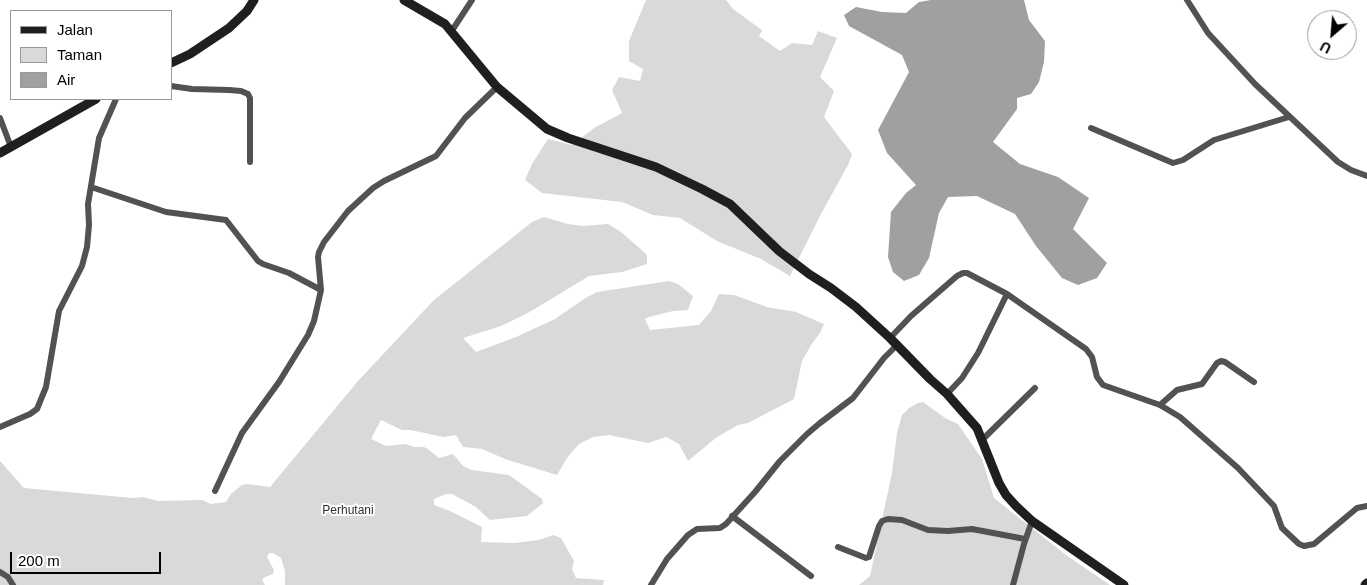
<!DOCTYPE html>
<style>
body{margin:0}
#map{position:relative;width:1367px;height:585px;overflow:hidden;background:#fff;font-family:Helvetica,sans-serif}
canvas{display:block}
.legend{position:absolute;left:10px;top:10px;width:162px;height:90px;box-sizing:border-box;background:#fff;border:1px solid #999;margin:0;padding:6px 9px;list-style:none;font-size:15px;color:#000}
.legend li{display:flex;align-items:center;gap:10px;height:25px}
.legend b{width:25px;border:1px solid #999}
.north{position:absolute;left:1307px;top:10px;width:50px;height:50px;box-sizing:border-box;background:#fff;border:1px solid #999;border-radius:50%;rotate:207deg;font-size:14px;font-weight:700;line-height:20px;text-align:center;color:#000}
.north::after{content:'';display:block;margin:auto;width:18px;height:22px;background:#000;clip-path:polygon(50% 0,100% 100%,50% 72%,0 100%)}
.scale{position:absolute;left:10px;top:552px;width:151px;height:22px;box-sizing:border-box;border:2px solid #000;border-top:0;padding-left:6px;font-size:15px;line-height:18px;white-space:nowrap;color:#000;-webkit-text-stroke:4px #fff;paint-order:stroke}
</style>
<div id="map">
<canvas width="1367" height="585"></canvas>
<ul class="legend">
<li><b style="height:6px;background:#1f1f1f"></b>Jalan</li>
<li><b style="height:14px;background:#d9d9d9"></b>Taman</li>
<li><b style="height:14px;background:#a0a0a0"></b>Air</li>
</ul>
<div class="north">U</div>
<div class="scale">200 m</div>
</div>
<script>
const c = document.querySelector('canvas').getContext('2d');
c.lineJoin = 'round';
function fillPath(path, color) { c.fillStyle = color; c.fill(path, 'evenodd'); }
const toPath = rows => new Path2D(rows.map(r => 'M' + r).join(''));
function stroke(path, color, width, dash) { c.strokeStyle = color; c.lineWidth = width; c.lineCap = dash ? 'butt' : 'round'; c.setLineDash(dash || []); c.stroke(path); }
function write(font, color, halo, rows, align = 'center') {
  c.font = font + ' Helvetica,sans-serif'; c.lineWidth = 4; c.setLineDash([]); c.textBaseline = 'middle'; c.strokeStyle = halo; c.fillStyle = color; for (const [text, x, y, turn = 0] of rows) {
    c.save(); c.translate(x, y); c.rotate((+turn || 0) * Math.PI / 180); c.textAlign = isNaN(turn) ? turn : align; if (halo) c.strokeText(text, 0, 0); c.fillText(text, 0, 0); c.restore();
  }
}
fillPath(toPath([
 [646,0,726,0,733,9,762,30,759,36,780,51,792,43,812,45,818,31,837,38,820,77,834,91,824,117,852,154,848,165,821,214,790,276,761,259,717,241,680,218,653,215,622,202,542,193,525,180,532,164,548,139,572,145,594,128,622,113,612,90,619,77,640,81,643,69,629,61,629,41],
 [544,217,568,224,583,226,608,224,621,232,644,252,647,255,647,264,622,272,589,276,528,313,501,326,463,338,476,352,516,337,555,319,587,297,597,292,669,281,678,284,693,296,688,310,673,311,649,317,645,319,650,330,699,325,711,311,719,294,734,295,767,307,796,312,824,324,820,333,811,345,802,361,794,399,748,423,738,425,717,437,688,461,679,444,666,437,648,443,609,435,593,437,579,444,567,458,557,475,505,459,482,449,463,447,456,435,443,437,411,430,402,430,381,420,371,439,386,446,406,444,414,447,424,447,428,449,439,458,453,454,463,466,472,470,509,475,542,499,543,503,527,516,490,520,476,507,452,494,446,494,434,499,434,505,450,511,482,527,481,542,514,543,539,540,553,535,561,538,574,561,572,569,576,578,604,580,603,585,285,585,285,571,281,558,273,553,269,553,267,557,274,570,273,574,265,577,262,580,265,585,0,585,0,461,24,488,133,498,143,497,158,501,202,500,211,504,226,502,231,494,242,485,247,484,270,487,358,381,434,300,532,222],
 [923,402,945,418,958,424,982,459,994,498,1066,555,1110,585,859,585,870,576,892,473,897,433,902,415,909,408,918,403]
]), '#d9d9d9');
fillPath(toPath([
 [931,0,1024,0,1029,20,1045,41,1044,62,1039,82,1031,94,1017,98,1017,109,993,142,1020,164,1058,177,1089,198,1073,229,1107,263,1097,278,1078,285,1062,278,1036,246,1015,214,977,196,948,197,939,213,929,258,919,275,904,281,893,272,888,257,891,212,906,193,916,185,887,153,878,130,909,72,902,55,849,26,844,15,856,7,882,12,906,13,919,2]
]), '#a0a0a0');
stroke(toPath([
 [1187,0,1208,33,1255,84,1338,162,1351,170,1367,176],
 [451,32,472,0],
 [171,86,192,89,229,90,241,91,248,94,250,98,250,162],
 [0,118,11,147],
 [1091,128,1173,163,1183,160,1214,140,1289,117],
 [91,187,166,212,226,220,258,261,263,264,289,273,321,290,314,321,308,335,279,382,242,433,215,491],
 [321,290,318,257,319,252,324,242,348,211,373,188,384,181,436,156,465,118,497,87],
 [890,338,911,316,957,276,963,273,967,273,1007,294,1086,349,1092,357,1097,377,1103,385,1160,405,1180,417,1238,468,1274,506,1282,528,1299,544,1304,546,1314,544,1357,508,1367,506],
 [947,394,962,378,978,353,1007,294],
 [1160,405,1177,390,1202,384,1217,363,1221,361,1225,362,1254,382],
 [0,427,30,414,37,409,46,387,59,311,82,266,87,247,89,225,88,204,99,138,116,99],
 [983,439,1035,388],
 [732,516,811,576],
 [838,547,866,558,869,557,879,526,882,521,888,519,902,520,928,530,948,531,972,529,1025,539],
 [0,572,8,577,13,585],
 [651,585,667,559,688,535,697,529,720,528,726,524,755,492,780,461,807,434,820,423,853,398,884,358,897,345],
 [1013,585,1024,544,1032,521]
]), '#525252', 6);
stroke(toPath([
 [404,0,445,24,497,87,547,129,568,138,656,167,702,189,730,204,779,251,809,274,831,288,856,307,890,338,930,379,947,394,977,428,999,483,1006,495,1016,506,1032,521,1124,585],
 [171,63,190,54,229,28,247,11,254,0],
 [0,153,96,99],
 [1365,585,1367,583]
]), '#1f1f1f', 9);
write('12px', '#303030', '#fff', [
 ["Perhutani",348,511]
]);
</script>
